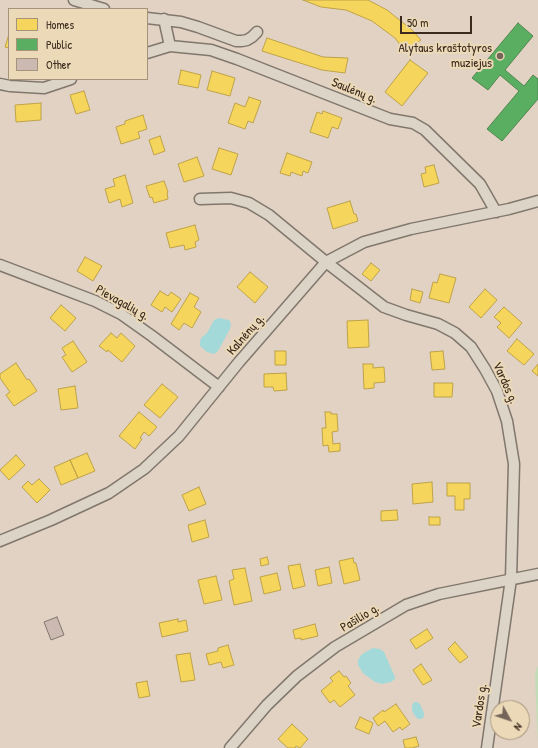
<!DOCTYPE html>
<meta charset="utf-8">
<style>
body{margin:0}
#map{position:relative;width:538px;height:748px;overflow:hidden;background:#e1d2c3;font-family:"Patrick Hand",sans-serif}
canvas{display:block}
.legend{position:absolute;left:8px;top:8px;width:140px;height:72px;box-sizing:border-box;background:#ecd9b7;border:1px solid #a5937a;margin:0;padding:5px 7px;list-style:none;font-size:12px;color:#3b2a1e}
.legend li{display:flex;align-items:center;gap:8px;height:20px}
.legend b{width:20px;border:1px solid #a5937a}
.north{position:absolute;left:490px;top:700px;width:40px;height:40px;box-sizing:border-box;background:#ecd9b7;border:1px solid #a5937a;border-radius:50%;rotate:130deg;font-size:11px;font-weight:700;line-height:16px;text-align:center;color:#3b2a1e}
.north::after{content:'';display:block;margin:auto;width:14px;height:18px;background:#756558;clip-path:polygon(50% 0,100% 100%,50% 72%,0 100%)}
.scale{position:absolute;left:400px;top:16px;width:72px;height:18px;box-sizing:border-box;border:2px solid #3b2a1e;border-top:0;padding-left:5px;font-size:12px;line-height:14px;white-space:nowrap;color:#3b2a1e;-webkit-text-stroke:3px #ecd9b7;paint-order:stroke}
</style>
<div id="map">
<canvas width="538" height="748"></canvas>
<ul class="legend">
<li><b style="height:11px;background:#f6d55c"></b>Homes</li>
<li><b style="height:11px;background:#5aae61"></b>Public</li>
<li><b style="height:11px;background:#ccbab2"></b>Other</li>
</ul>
<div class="north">N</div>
<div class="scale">50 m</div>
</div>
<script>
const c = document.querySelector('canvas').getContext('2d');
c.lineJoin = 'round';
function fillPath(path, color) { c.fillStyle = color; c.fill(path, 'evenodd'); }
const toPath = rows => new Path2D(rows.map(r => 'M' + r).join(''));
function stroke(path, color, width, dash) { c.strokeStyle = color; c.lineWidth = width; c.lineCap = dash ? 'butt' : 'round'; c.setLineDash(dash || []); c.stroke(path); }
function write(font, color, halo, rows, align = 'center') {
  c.font = font + ' "Patrick Hand",sans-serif'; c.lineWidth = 4; c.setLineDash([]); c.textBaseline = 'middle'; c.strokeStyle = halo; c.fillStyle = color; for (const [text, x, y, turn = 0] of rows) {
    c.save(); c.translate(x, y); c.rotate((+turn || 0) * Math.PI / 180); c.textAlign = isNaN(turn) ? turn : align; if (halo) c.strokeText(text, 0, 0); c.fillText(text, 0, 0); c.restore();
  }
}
fillPath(toPath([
 [538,665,538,745,535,675]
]), '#c1dcb7');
fillPath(toPath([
 [219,318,229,320,231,324,230,329,218,351,214,354,207,352,200,346,200,342,201,338,207,333,214,320],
 [373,648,380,649,384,652,395,677,395,679,391,682,382,684,375,682,363,673,358,665,358,660,362,654],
 [414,702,417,702,420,704,424,713,424,716,422,719,418,719,415,716,412,711,412,706]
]), '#a4d9d9');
const homes = toPath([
 [303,0,368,0,387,10,412,30,421,40,405,51,395,38,372,21,346,10,321,7,303,0],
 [9,34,9,48,5,47,9,34],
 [267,38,323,57,348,58,345,73,322,70,262,51,267,38],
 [410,60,428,73,402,106,385,92,410,60],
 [181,70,201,75,198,88,178,84,181,70],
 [212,71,235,78,230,96,207,90,212,71],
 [84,91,90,110,76,114,70,95,84,91],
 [249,97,261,101,253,123,248,121,245,129,228,123,235,103,245,107,249,97],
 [41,103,41,120,16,122,15,105,41,103],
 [323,111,342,118,338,129,332,127,328,138,310,132,317,112,322,114,323,111],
 [143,115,147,129,138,132,140,138,121,144,116,127,125,124,125,121,143,115],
 [160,136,165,151,154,155,149,140,160,136],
 [219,148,238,154,231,175,212,169,219,148],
 [287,153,312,162,308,173,303,171,302,176,291,172,290,176,280,173,287,153],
 [197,157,204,176,184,182,178,164,197,157],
 [434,165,439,183,424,187,421,174,426,173,425,167,434,165],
 [125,175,133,203,122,207,120,199,109,203,105,189,115,186,113,179,125,175],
 [164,181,168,192,167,193,168,199,154,203,152,197,150,198,146,186,164,181],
 [350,201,354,214,356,214,358,221,333,229,327,208,350,201],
 [195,225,199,240,195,242,196,247,185,250,184,245,170,248,166,233,195,225],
 [85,257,102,266,93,281,77,271,85,257],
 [371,263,380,270,371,281,362,274,371,263],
 [250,272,268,287,255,303,237,287,250,272],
 [440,274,456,278,449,303,429,298,433,282,437,283,440,274],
 [412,289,423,292,420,303,410,300,412,289],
 [485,289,497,300,481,318,469,307,485,289],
 [160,291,168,296,171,292,181,299,172,312,165,307,162,312,151,305,160,291],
 [190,293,199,298,194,307,201,312,192,328,184,323,179,330,171,324,190,293],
 [61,305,76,318,65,331,50,318,61,305],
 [504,307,522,323,509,338,497,327,501,323,494,317,504,307],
 [368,320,369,347,348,348,347,321,368,320],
 [111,333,117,338,121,333,135,346,122,362,108,350,107,352,99,346,111,333],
 [517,339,534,354,524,365,507,351,517,339],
 [73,341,87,362,72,372,62,357,66,355,62,348,73,341],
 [275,351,286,351,286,365,275,365,275,351],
 [443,351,445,369,432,370,430,352,443,351],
 [16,363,27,380,29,379,37,391,14,406,6,395,10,392,0,378,0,374,16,363],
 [363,364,373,364,373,368,384,367,385,382,374,383,374,388,364,389,363,364],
 [538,364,538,376,532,371,538,364],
 [286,373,287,390,274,391,273,387,264,387,264,374,286,373],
 [434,383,453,383,452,397,434,397,434,383],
 [162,384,178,397,160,418,144,405,162,384],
 [75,386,78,408,61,410,58,389,75,386],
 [139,412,157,427,149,436,144,432,140,438,142,439,135,449,119,436,139,412],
 [325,412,331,412,331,414,337,414,338,431,332,432,333,444,340,443,340,451,329,452,328,445,323,446,322,428,326,428,325,412],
 [87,453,95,471,78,478,70,460,87,453],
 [16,455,25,465,9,480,0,470,16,455],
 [70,460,78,478,61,485,54,467,70,460],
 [39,479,50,490,37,503,22,487,28,481,32,485,39,479],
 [432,482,433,502,413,504,412,484,432,482],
 [447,483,470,483,470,499,464,499,464,510,455,510,455,496,447,496,447,483],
 [199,487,206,504,189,511,182,495,199,487],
 [397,510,398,520,381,521,381,511,397,510],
 [429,517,440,517,440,525,429,525,429,517],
 [205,520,209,537,192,542,188,525,205,520],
 [267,557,269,564,261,566,260,559,267,557],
 [353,558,354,563,356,563,360,580,344,584,339,561,353,558],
 [300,564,305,586,293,589,288,566,300,564],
 [329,567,332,583,318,586,315,570,329,567],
 [245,568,252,601,234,605,229,581,234,579,232,570,245,568],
 [277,573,281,590,264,594,260,577,277,573],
 [216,576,222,600,204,604,198,580,216,576],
 [178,619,178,622,186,620,188,631,162,637,159,623,178,619],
 [315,624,318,636,301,640,301,638,295,639,293,630,315,624],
 [427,629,433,638,416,649,410,640,427,629],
 [455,642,468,657,460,663,448,649,455,642],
 [228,645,234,665,223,668,221,662,209,665,206,654,218,651,218,648,228,645],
 [190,653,195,680,181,682,176,655,190,653],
 [421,664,432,680,423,685,413,670,421,664],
 [339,671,344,677,346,676,351,683,348,686,355,695,340,707,334,700,330,703,321,691,333,681,330,678,339,671],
 [147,681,150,696,139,698,136,683,147,681],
 [396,704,410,724,402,730,400,727,393,732,385,721,378,726,373,718,383,710,384,712,396,704],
 [360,717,373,723,369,734,355,728,360,717],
 [292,724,308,739,300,748,296,746,295,748,288,748,278,739,292,724],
 [416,737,419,746,412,748,405,748,403,740,416,737]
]);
fillPath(homes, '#f6d55c');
stroke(homes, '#bea249', 1);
const public = toPath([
 [518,23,533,36,505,70,524,86,533,75,538,79,538,99,502,141,487,129,519,91,500,75,488,90,472,78,518,23]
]);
fillPath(public, '#5aae61');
stroke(public, '#51864d', 1);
const building = toPath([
 [57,617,64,635,51,640,44,622,57,617]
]);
fillPath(building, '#ccbab2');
stroke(building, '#81776d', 1);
const minor = toPath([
 [74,0,104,9],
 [147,18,181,22,198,27,236,41,242,41,247,40,252,37,257,32],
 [170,46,211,50,237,59,390,119,413,123,425,130,480,184,496,212],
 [147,53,170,46,164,19],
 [0,84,10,86,44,88,71,79],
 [200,199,231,198,249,203,269,215,326,262,384,307,406,315,438,324,455,333,471,347,485,369,497,391,507,421,514,464,511,579,487,748],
 [0,265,95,301,121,314,152,336,219,387],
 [0,541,51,520,109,493,144,469,179,436,239,362,326,262,364,242,411,229,509,209,538,201],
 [230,748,267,705,297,676,335,647,406,605,439,594,538,574]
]);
stroke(minor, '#81776d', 13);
stroke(minor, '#dcd4c7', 10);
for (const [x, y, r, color] of [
 [500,56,4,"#756558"]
]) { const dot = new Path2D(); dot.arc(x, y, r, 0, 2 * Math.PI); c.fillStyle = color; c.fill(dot); stroke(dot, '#ecd9b7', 1.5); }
write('13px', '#3b2a1e', '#ecd9b7', [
 ["Alytaus kraštotyros",492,49],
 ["muziejus",492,64]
], 'right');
write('13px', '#3b2a1e', '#ecd9b7', [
 ["Saulėnų g.",354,91,22],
 ["Pievagalių g.",122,303,29],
 ["Kalnėnų g.",246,335,-49],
 ["Vardos g.",505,383,66],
 ["Pašilio g.",360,618,-31],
 ["Vardos g.",480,706,-82]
]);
</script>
